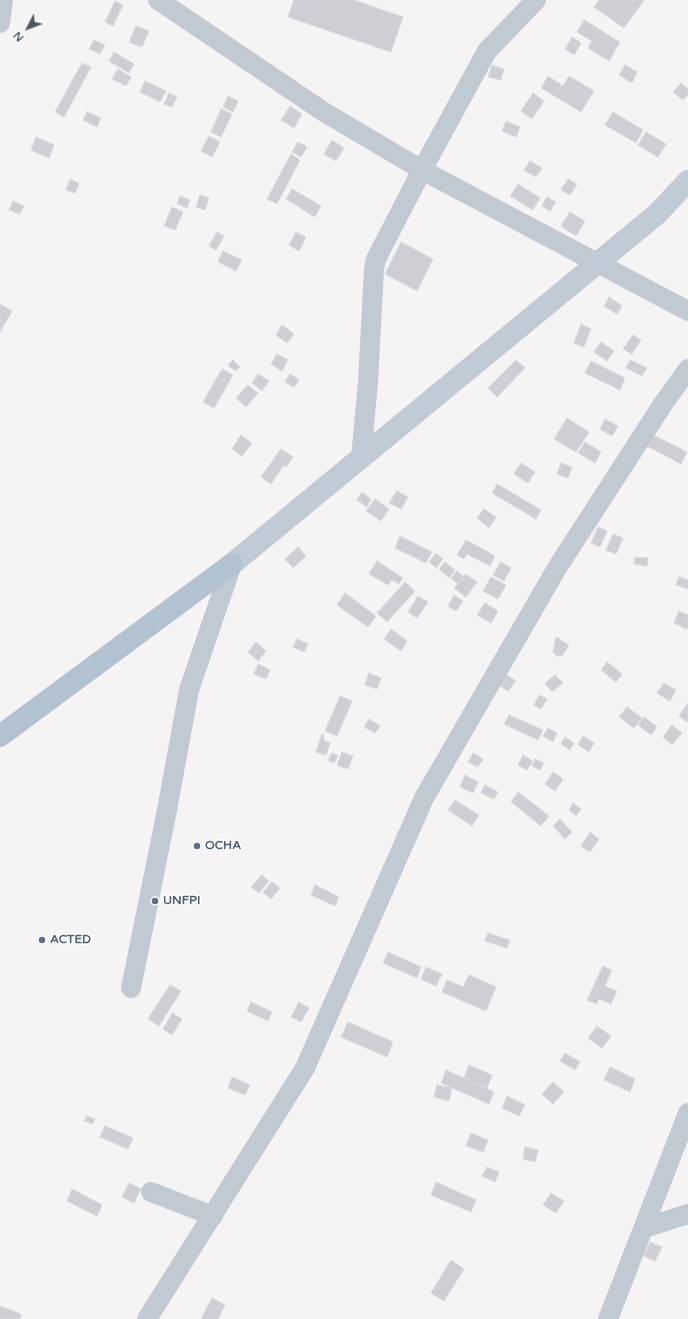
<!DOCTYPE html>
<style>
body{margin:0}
#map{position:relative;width:688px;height:1319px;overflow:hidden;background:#f5f3f3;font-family:"Varela Round",sans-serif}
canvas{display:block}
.north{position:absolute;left:8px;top:8px;width:40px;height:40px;-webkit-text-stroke:3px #fff;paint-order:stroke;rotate:228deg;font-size:11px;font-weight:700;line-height:16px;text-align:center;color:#4a5661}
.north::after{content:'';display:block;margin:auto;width:14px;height:18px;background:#4a5661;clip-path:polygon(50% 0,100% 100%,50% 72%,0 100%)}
</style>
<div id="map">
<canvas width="688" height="1319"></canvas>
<div class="north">N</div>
</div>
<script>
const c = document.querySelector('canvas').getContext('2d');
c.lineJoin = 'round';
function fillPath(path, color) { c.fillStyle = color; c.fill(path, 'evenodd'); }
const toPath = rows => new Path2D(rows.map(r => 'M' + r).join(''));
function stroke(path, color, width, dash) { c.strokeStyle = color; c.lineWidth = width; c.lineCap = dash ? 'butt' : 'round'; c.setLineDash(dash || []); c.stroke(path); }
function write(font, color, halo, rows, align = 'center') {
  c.font = font + ' "Varela Round",sans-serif'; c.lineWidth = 3.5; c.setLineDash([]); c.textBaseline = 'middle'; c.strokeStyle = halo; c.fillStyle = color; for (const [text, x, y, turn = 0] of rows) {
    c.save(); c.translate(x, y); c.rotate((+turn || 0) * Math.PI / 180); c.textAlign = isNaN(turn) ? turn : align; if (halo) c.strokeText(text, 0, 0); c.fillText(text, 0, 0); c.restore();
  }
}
const building = toPath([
 [294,0,354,0,403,17,391,52,288,17,294,0],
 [599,0,644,0,624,28,594,7,599,0],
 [115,1,123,5,113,26,105,22,115,1],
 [584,20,620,42,609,61,588,48,592,41,577,32,584,20],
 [136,26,149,31,142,47,129,42,136,26],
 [572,37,581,43,574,55,565,49,572,37],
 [94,40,105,45,100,54,89,49,94,40],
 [114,52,134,64,129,73,109,61,114,52],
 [82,63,91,67,64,117,55,112,82,63],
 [492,65,504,69,501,80,488,77,492,65],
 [625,65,637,72,632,83,619,75,625,65],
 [118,69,131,77,126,86,112,79,118,69],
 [548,76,563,86,569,76,594,91,581,112,541,88,548,76],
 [145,81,166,91,160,102,140,92,145,81],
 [681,83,688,89,688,94,683,100,673,92,681,83],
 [169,93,177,97,172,107,164,104,169,93],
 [533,93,544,101,532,119,521,111,533,93],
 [228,96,238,101,233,112,223,107,228,96],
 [290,106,302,114,294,128,281,120,290,106],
 [221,109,232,114,221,137,211,132,221,109],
 [87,112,101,118,97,127,83,120,87,112],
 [613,112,643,130,636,143,605,125,613,112],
 [506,121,520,127,516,137,502,131,506,121],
 [646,132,666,144,658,157,638,145,646,132],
 [209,136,220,142,212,157,201,151,209,136],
 [36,137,54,145,49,158,31,150,36,137],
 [332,140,344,148,336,161,324,154,332,140],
 [298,142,307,147,301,157,292,152,298,142],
 [291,154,300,160,277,204,267,199,291,154],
 [530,161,542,168,536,177,524,170,530,161],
 [70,179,79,183,75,193,66,190,70,179],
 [568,179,577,184,570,195,561,190,568,179],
 [518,184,540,198,533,210,510,196,518,184],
 [292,189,321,206,315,217,286,199,292,189],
 [200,195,209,198,205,210,196,207,200,195],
 [180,196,190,200,187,208,177,204,180,196],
 [547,197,556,202,550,211,542,206,547,197],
 [13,201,24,206,20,214,9,210,13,201],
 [172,207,183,212,175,230,164,226,172,207],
 [570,212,585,221,576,236,561,226,570,212],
 [217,232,224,236,216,250,209,246,217,232],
 [296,232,306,237,299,251,289,245,296,232],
 [401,242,433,259,417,291,385,274,401,242],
 [223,251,242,260,236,271,218,262,223,251],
 [609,297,622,306,617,314,604,306,609,297],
 [0,304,12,311,0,332,0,304],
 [581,324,591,329,584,347,574,343,581,324],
 [282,325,294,334,287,343,276,335,282,325],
 [633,335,641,340,632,354,623,349,633,335],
 [601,342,614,351,607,361,594,352,601,342],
 [277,354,288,360,282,371,271,364,277,354],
 [233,360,240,367,235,371,228,365,233,360],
 [516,360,525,368,497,397,488,388,516,360],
 [630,360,647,368,642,376,626,368,630,360],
 [591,361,625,378,620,390,585,373,591,361],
 [222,369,233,375,214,408,203,402,222,369],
 [258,374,269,381,262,391,252,383,258,374],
 [290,374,299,380,294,387,285,382,290,374],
 [248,385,258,393,246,407,236,398,248,385],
 [567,418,589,432,576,452,554,439,567,418],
 [605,419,618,426,612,436,600,429,605,419],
 [241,435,252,443,242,456,232,449,241,435],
 [653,435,687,452,681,464,647,446,653,435],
 [585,442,601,452,595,463,578,453,585,442],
 [281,449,293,457,286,467,284,465,271,484,261,477,281,449],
 [521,463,535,472,528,483,514,474,521,463],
 [561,463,572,467,568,478,557,474,561,463],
 [497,484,541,510,536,519,492,493,497,484],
 [397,491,408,497,401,509,389,503,397,491],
 [362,492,371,499,367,507,357,500,362,492],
 [375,499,389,509,381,521,366,511,375,499],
 [484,509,496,517,489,528,477,518,484,509],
 [598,527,607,531,600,547,591,543,598,527],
 [613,534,623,538,616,554,606,550,613,534],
 [400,536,432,552,426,563,395,548,400,536],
 [466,540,495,556,490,566,467,554,464,559,457,555,466,540],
 [298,547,306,556,293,568,285,559,298,547],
 [436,553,443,559,436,568,429,562,436,553],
 [635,557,648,558,647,566,634,564,635,557],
 [377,561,403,578,399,584,392,580,388,585,369,574,377,561],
 [445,562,455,570,449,578,439,569,445,562],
 [501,562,511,568,504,581,493,575,501,562],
 [457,571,464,577,458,584,451,578,457,571],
 [466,574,477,582,466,597,454,588,466,574],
 [491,577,506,585,498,599,483,591,491,577],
 [679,577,688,580,688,589,676,585,679,577],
 [405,582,415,591,387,622,377,613,405,582],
 [345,593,376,616,368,627,337,605,345,593],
 [454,595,463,601,456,611,448,606,454,595],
 [418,596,428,602,417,618,408,612,418,596],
 [485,603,498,611,491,623,477,615,485,603],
 [679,611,688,615,688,626,687,629,674,623,679,611],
 [391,629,407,641,401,651,384,639,391,629],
 [556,637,569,645,562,656,557,656,553,652,556,637],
 [297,639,308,644,304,652,293,647,297,639],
 [256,642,266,651,258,661,248,652,256,642],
 [607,662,622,674,616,682,601,670,607,662],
 [258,664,270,670,266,679,254,674,258,664],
 [369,673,381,678,377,689,365,685,369,673],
 [506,675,516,681,508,691,499,685,506,675],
 [555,675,563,683,552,692,545,683,555,675],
 [664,683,676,690,670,701,657,693,664,683],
 [539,695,547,699,541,709,534,705,539,695],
 [340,696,352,701,337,736,325,731,340,696],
 [688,703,688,721,687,722,679,716,688,703],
 [627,707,642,718,634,728,619,717,627,707],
 [509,715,543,730,538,740,504,724,509,715],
 [644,717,657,727,651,735,638,725,644,717],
 [369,719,380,726,375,733,364,727,369,719],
 [672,725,682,733,672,745,663,737,672,725],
 [548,728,557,733,553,742,543,736,548,728],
 [322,734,324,735,323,740,330,743,326,755,316,752,322,734],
 [583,736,594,743,589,752,578,745,583,736],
 [565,737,574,743,570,750,561,744,565,737],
 [342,752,353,756,348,769,337,765,342,752],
 [332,753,338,756,334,763,328,760,332,753],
 [473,753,483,759,478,767,468,762,473,753],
 [523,755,533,761,527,770,518,765,523,755],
 [535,759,544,763,540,770,532,766,535,759],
 [553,772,563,779,555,791,545,784,553,772],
 [465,775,478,782,473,793,460,787,465,775],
 [485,785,498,792,494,799,481,793,485,785],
 [518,792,549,816,541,826,511,802,518,792],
 [455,800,479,815,472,826,448,810,455,800],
 [573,803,581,809,576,816,569,810,573,803],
 [560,819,572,832,565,839,553,826,560,819],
 [590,832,599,839,590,852,581,846,590,832],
 [262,875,269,881,259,893,251,887,262,875],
 [272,882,280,888,271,899,263,892,272,882],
 [315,885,339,897,335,906,311,895,315,885],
 [488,933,510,940,507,948,485,941,488,933],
 [388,952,421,967,417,978,383,963,388,952],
 [603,966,612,970,605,986,617,991,611,1004,599,999,597,1004,587,1000,603,966],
 [426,967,442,974,436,986,421,979,426,967],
 [469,975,496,987,486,1011,442,992,447,980,463,987,469,975],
 [170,985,181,991,159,1026,148,1019,170,985],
 [251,1002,272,1012,268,1021,247,1011,251,1002],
 [299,1002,309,1008,301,1022,291,1017,299,1002],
 [172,1013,182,1019,172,1035,163,1029,172,1013],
 [348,1022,393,1042,387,1057,341,1037,348,1022],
 [597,1026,611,1036,602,1048,588,1038,597,1026],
 [565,1053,580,1062,575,1070,560,1061,565,1053],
 [469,1065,492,1075,487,1088,464,1078,469,1065],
 [610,1067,635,1079,630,1092,604,1080,610,1067],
 [446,1070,494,1092,489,1104,441,1083,446,1070],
 [232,1077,250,1085,245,1095,228,1088,232,1077],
 [553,1082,564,1092,553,1104,542,1094,553,1082],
 [437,1085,452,1088,449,1101,434,1097,437,1085],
 [507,1096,525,1105,519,1116,502,1108,507,1096],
 [87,1116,95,1119,93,1124,84,1121,87,1116],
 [105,1126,133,1138,128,1149,100,1137,105,1126],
 [471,1133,488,1140,483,1152,466,1146,471,1133],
 [525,1147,538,1150,535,1162,523,1159,525,1147],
 [487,1167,499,1172,495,1182,482,1176,487,1167],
 [436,1182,476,1200,471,1212,431,1195,436,1182],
 [129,1183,141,1189,134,1203,122,1197,129,1183],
 [72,1189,102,1205,97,1216,67,1201,72,1189],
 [551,1193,564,1201,556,1213,543,1205,551,1193],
 [650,1242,662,1247,655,1261,644,1256,650,1242],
 [451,1260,464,1269,444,1301,431,1293,451,1260],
 [212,1298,225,1305,218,1319,201,1319,212,1298],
 [0,1306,21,1314,20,1319,0,1319,0,1306]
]);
fillPath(building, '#cdcfd5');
stroke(building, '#d7d9de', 1);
stroke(toPath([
 [158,0,324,112,422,170,688,311],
 [0,23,3,0],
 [361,458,368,382,374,269,376,259,422,170,487,51,536,0],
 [131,988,167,810,189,690,232,564],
 [151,1192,213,1216],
 [644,1228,688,1214],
 [147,1319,305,1068,424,798,557,568,663,404,688,369],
 [608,1319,688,1113]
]), '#c1cad2', 20);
stroke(toPath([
 [232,564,657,214,688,181]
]), '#c1cbd6', 22);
stroke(toPath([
 [0,736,232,564]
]), '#b3c2d1', 22);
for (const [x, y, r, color] of [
 [197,846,4,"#5c6f8a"],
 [155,901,4,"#5c6f8a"],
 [42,940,4,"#5c6f8a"]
]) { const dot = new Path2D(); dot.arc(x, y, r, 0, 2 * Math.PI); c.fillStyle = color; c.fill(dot); stroke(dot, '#fff', 1.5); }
write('bold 12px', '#4e5e75', '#fff', [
 ["OCHA",205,846],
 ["UNFPI",163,901],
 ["ACTED",50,940]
], 'left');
</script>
